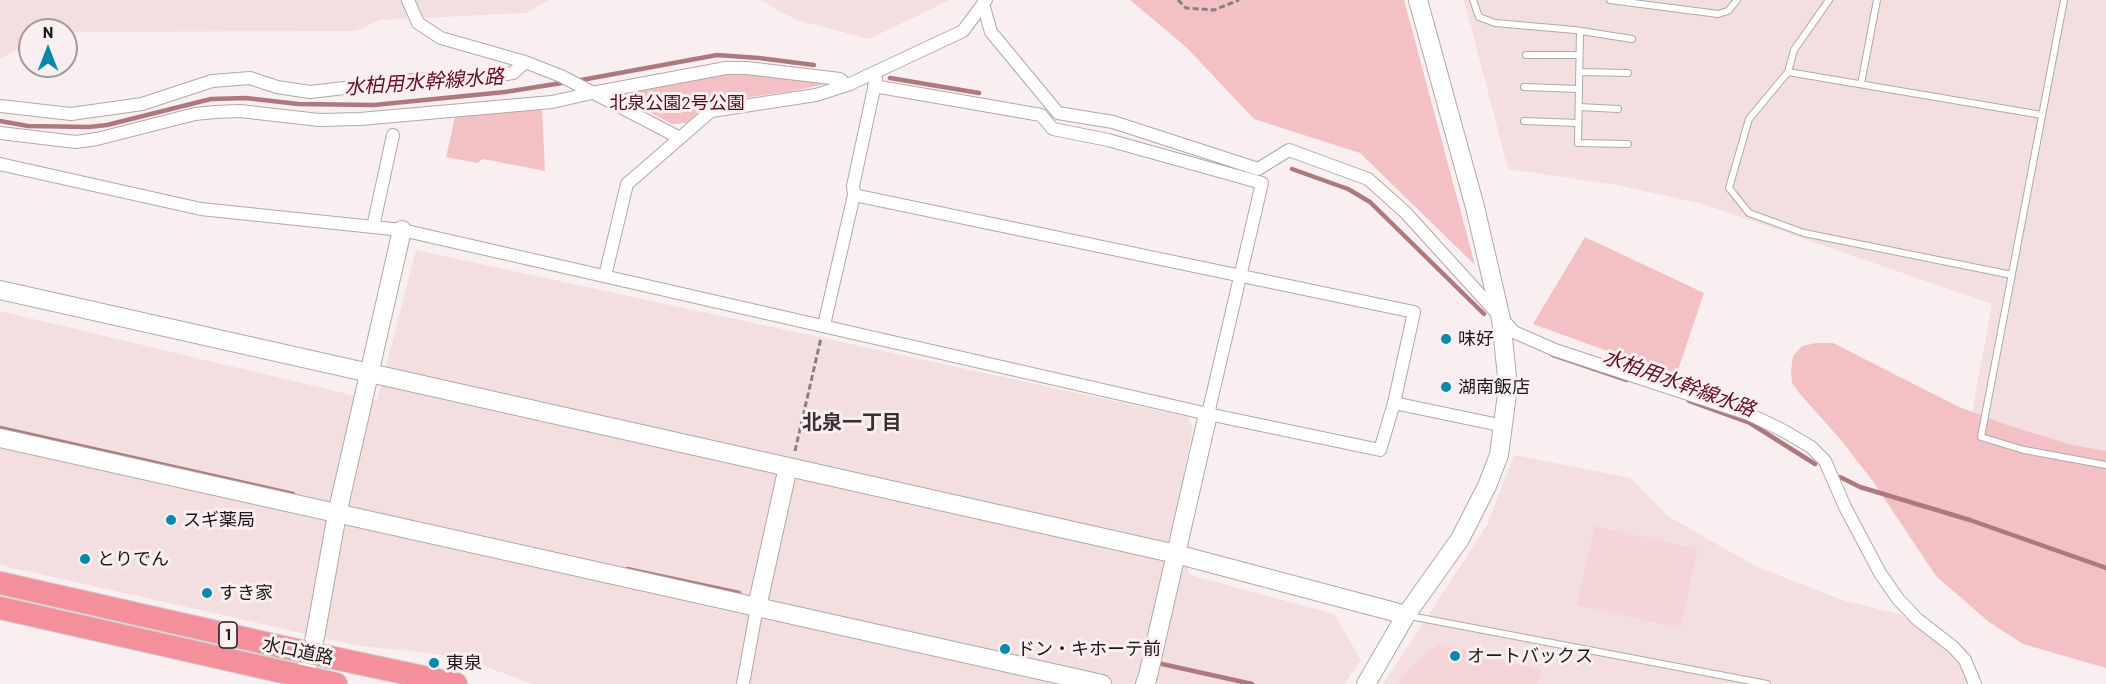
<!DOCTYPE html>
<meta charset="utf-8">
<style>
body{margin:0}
#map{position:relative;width:2106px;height:684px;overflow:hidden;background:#faeff0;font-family:Barlow,sans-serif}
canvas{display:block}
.north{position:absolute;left:18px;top:18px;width:60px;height:60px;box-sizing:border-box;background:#faeff0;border:2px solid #a2999a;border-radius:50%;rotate:0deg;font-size:16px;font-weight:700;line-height:24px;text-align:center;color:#1d1919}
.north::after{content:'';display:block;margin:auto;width:21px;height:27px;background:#0689aa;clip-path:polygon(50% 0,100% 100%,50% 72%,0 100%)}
</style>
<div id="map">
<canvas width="2106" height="684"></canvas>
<div class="north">N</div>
</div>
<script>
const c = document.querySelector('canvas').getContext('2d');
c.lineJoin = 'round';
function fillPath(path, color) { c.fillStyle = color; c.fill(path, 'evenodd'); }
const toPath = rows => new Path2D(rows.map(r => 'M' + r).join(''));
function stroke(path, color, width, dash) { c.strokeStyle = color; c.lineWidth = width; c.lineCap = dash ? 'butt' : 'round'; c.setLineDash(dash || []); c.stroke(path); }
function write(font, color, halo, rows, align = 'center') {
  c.font = font + ' Barlow,"Noto Sans JP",sans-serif'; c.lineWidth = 6; c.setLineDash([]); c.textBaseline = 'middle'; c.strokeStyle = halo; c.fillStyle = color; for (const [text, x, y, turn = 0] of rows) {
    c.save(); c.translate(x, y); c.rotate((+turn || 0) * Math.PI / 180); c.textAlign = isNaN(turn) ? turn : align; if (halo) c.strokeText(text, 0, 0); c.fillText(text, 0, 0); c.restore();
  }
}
fillPath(toPath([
 [0,0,549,0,527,13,380,20,356,31,66,32,66,30,30,30,30,43,0,59],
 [760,0,950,0,869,39,796,20],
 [1464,0,2106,0,2106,489,1965,450,1992,304,1703,204,1617,185,1508,169],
 [416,250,1188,417,1193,428,1172,533,1190,575,1334,614,1361,660,1344,684,533,684,467,660,428,653,355,645,0,565,0,311,377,401],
 [1514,455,1631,478,1668,516,1755,566,1842,600,1902,615,1939,642,1962,667,1968,684,1383,684,1487,525]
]), '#f3dfe0');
fillPath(toPath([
 [1130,0,1404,0,1475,265,1360,153,1254,119,1186,47],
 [736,72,833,82,793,91,707,103,687,123,672,124,615,94,692,78],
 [542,107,545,171,483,159,477,163,446,157,455,117],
 [1585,237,1704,293,1676,376,1533,324],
 [1816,343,1833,343,1957,406,2007,425,2072,445,2106,451,2106,668,2023,644,1989,622,1936,576,1872,480,1840,439,1800,394,1792,383,1791,371,1793,356,1802,346]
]), '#f3c0c4');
stroke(toPath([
 [890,78,979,93],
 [576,81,717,55,759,58,814,65],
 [0,121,28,126,89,127,107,125,211,99,246,98,298,104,374,105,505,92,568,82],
 [1292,169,1348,189,1370,202,1484,314],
 [1553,355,1627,380],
 [1689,401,1750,423,1815,464],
 [0,428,293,494],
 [1840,477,1860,487,1970,520,2106,568],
 [627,569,739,593],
 [1162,664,1252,684]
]), '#ae797e', 4.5);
fillPath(toPath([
 [1595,526,1698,549,1680,628,1577,605],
 [1438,644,1541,670,1538,684,1398,684,1410,668]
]), '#f5d5d7');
const lane = toPath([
 [1473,0,1479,17,1495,23,1575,30,1632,39],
 [1610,0,1718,14,1728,11,1737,0],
 [1829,0,1794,50,1788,72,1749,119,1729,188,1749,213,1804,233,2012,275],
 [2064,0,1981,437,2024,450,2106,465],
 [1580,31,1578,143,1628,144],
 [1526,55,1579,55],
 [1579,72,1628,73],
 [1788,72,2042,115],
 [1861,84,1877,0],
 [1524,87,1579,89],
 [1579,107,1618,109],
 [1524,121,1578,123],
 [1410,616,1767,684]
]);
const street = toPath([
 [408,0,418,23,441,38,525,62,561,76,680,138],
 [983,4,991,32,1058,113,1113,122,1258,169,1289,150,1368,179,1405,212,1514,332,1555,350,1749,414,1784,431,1811,447,1825,461,1845,507,1880,573,1898,599,1917,619,1953,647,1965,660,1975,684],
 [874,86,1041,115,1053,129,1108,140,1262,183,1208,414],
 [0,106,71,114,142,104,212,81,250,78,277,87,310,92,422,79,480,78,513,73,525,62],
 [0,133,76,142,97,139,195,114,215,112,240,111,319,120,360,119,552,102,592,93,726,68,747,68,840,79,846,85],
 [0,164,201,209,402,230,1208,414,1380,450,1394,403,1414,312,854,195],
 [373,227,393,135],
 [605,276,627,184,711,111,816,95,850,84,963,31,986,0],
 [824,325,854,195,853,186,876,79],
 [1394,403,1504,426],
 [743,684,757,607]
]);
const secondary = toPath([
 [0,290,1176,554,1406,615],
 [0,438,1102,684],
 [757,607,788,467],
 [304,677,315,637,337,514,402,230],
 [1145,684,1148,676,1208,414],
 [1366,684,1406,615,1460,539,1487,486,1499,455,1508,386,1501,319,1475,207,1418,0]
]);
const highway = toPath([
 [0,583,287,648,456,684],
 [0,608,336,684]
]);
stroke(lane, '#b2a8a9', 8);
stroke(street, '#b2a8a9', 14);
stroke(secondary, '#b2a8a9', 20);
stroke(highway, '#cdcccc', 24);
stroke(toPath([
 [1178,0,1186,8,1214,10,1239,0],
 [795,451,821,338]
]), '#888181', 3, [6, 3]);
stroke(lane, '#fff', 6);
stroke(street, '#fff', 12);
stroke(secondary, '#fff', 18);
stroke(highway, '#f4909c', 22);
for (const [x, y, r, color] of [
 [1446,339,6,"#0689aa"],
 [1446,387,6,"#0689aa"],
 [171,520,6,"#0689aa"],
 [85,559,6,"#0689aa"],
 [207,593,6,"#0689aa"],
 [1005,649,6,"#0689aa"],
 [1455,656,6,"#0689aa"],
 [434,663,6,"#0689aa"]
]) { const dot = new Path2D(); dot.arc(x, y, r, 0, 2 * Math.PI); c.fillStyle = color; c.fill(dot); stroke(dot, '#faeff0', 2); }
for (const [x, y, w] of [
 [228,635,18]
]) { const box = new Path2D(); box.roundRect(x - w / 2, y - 13, w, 26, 4.5); c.fillStyle = '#faeff0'; c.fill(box); stroke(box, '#1d1919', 1.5); }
write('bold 16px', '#1d1919', null, [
 ["1",228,635]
]);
write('18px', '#4f0d1c', '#faeff0', [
 ["北泉公園2号公園",677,103]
]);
write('18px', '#1d1919', '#faeff0', [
 ["味好",1458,339],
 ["湖南飯店",1458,387],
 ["スギ薬局",183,520],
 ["とりでん",97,559],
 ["すき家",219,593],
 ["ドン・キホーテ前",1017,649],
 ["オートバックス",1467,656],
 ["東泉",446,663]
], 'left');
write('18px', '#1d1919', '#faeff0', [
 ["水口道路",298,651,12]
]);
write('italic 20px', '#650e24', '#faeff0', [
 ["水柏用水幹線水路",424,82,-4],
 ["水柏用水幹線水路",1679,383,20]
]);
write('bold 20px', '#383031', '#faeff0', [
 ["北泉一丁目",852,422]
]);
</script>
